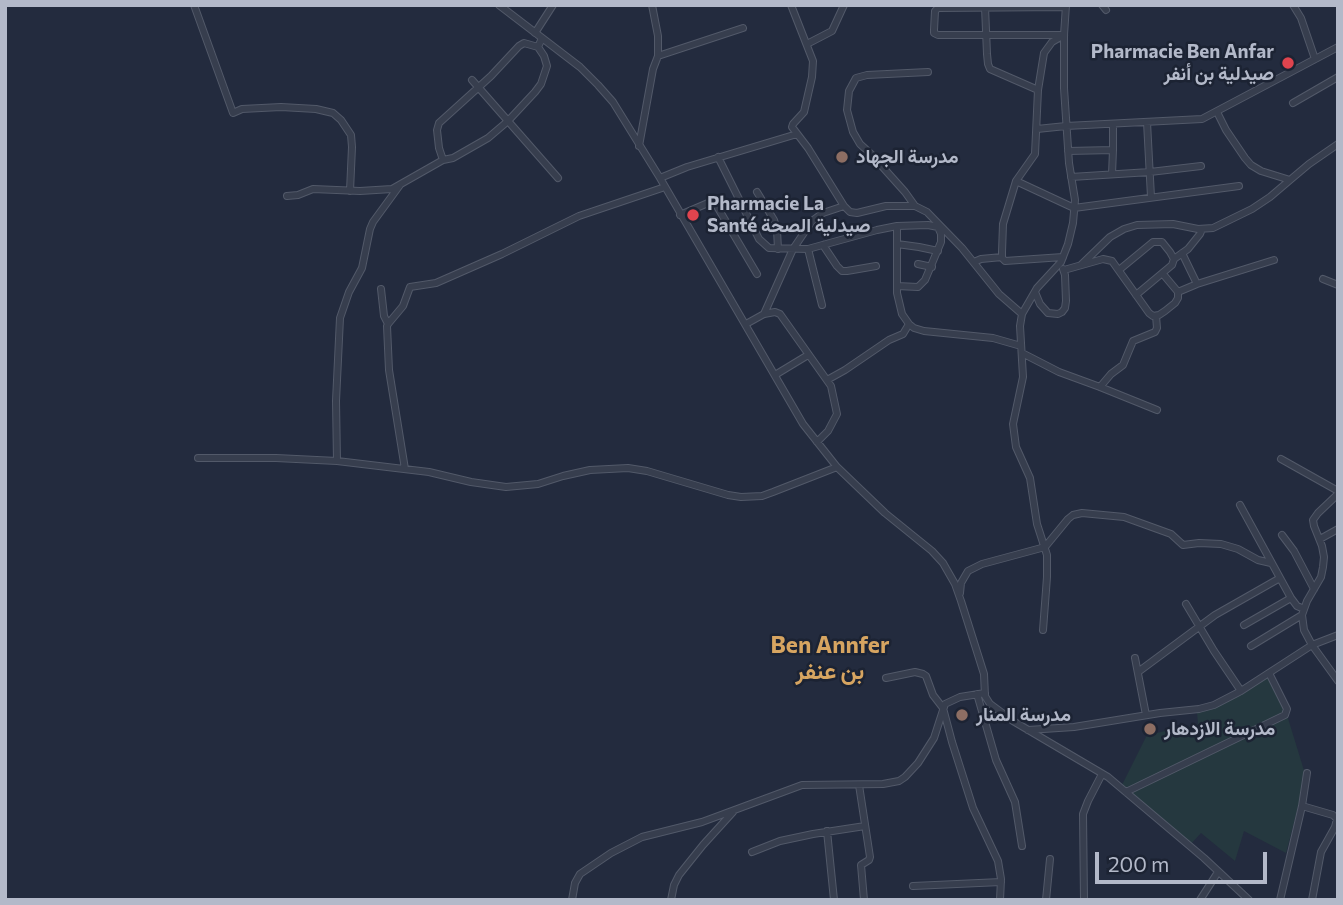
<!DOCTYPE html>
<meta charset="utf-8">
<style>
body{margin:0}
#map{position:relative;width:1343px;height:905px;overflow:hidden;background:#232b3e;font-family:Commissioner,sans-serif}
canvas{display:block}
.frame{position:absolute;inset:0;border:7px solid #b3b9c9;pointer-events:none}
.scale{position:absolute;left:1095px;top:852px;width:172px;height:32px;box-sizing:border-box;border:4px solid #b3b9c9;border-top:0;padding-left:9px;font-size:21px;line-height:24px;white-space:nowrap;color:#b3b9c9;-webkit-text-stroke:5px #1c2333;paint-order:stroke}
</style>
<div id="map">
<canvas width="1343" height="905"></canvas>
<div class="frame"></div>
<div class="scale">200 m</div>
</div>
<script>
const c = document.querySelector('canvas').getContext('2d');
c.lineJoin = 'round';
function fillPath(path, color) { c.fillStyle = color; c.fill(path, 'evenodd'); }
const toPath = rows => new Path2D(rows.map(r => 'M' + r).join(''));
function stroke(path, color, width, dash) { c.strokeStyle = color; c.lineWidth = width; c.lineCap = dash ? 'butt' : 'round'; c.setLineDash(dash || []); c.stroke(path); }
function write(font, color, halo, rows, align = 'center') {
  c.font = font + ' Commissioner,Vazirmatn,sans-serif'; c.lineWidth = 5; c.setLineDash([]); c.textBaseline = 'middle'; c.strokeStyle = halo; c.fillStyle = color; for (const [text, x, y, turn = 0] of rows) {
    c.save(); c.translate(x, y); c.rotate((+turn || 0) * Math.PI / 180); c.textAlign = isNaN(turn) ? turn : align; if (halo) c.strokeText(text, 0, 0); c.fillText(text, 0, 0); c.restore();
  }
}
fillPath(toPath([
 [1271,673,1287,715,1306,777,1286,853,1244,831,1235,861,1201,833,1190,845,1121,787,1147,735,1198,724,1197,712,1235,696]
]), '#25383f');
const minor = toPath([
 [194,5,233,113,242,109,281,107,316,109,333,113,341,120,351,135,352,147,350,191],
 [499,5,580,67,598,85,613,102,660,178,803,424,837,467,885,513,932,551,943,563,955,584,961,601,984,674,985,696,990,704,1013,721,1108,777,1204,858,1249,900],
 [791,5,813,61,812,77,804,112,793,124,792,127,808,148,844,206,850,212,857,213,886,206,915,206,927,212,962,248,999,294,1022,314],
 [1102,5,1106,10],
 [1293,5,1301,18,1315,59],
 [985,7,987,54,988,64,990,69,1038,90],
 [535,33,553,5],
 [1062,35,938,35,934,33,934,30,935,11,938,8,1066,7],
 [807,44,832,31,844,5],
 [538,47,524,43,519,46,491,76,439,123,437,130,439,148,443,160,453,158,488,138,508,121,535,92,541,84,547,66,544,56,538,47,542,38],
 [658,56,743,28],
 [472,80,558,178],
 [1293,103,1338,77],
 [1217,112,1226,130,1245,158,1251,165,1261,171,1290,180,1309,164,1338,144],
 [1147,122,1151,197],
 [1037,129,1066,126,1202,119,1338,47],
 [639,146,653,69,658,56,658,36,652,5],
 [1068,151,1113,150,1113,124],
 [718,157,759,239,769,248,808,249,877,230,897,226,928,225,938,227,941,234,941,242,925,280,918,287,897,286],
 [1112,174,1113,150],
 [1071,177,1150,172,1201,166],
 [660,178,687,167,797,134],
 [1016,181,1074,208,1239,186],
 [757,192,774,220,777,230,778,249],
 [287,196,298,195,313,189,360,191,392,189,443,160],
 [915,206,905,192,871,154,860,144,853,132,847,110,849,91,856,78,867,75,928,72],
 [680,215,708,203,715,203,757,274],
 [897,226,897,293,902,314,909,324,914,328,924,331,993,338,1021,346],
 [897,244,919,247,938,251],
 [823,245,837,266,842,271,847,271,876,266],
 [808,249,822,305],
 [1182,253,1197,284],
 [1063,257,1005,261,1002,258,1002,252,1003,224,1016,181,1035,154,1038,90,1044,53,1052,42,1064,35],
 [1174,259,1188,249,1200,234,1202,229],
 [974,262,981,259,1002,257],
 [918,264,932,267],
 [1081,265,1110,237,1124,229,1137,225,1173,224,1198,229,1213,228,1252,209,1270,197,1290,180],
 [1064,270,1103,259,1112,261,1149,313,1153,316,1159,315,1165,311,1175,303,1178,298,1178,292,1163,274],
 [1119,270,1153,242,1162,242,1170,252,1174,259,1172,265,1136,295],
 [1323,279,1338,285],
 [381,289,384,316,388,324],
 [1035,292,1040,304,1048,313,1058,314,1062,312,1065,308,1066,301,1065,275,1063,269],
 [1178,292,1197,284,1274,260],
 [764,314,793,249,812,221,823,213,844,206],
 [746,324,764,314,775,312,780,314,831,386,837,414,828,431,817,442],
 [1022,353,1059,372,1100,387,1157,410],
 [775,375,808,355],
 [827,380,845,370,889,340,903,334,909,324],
 [1100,387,1111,374,1123,365,1133,341,1155,332,1157,328,1156,316],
 [198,458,276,458,337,461,429,472,471,482,506,487,538,484,563,476,590,470,628,468,647,471,728,495,741,497,762,496,773,492,837,467],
 [1281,459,1338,491],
 [337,461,336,401,340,318,349,292,362,268,370,229,373,222,400,185],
 [405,469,389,370,387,326,388,324,403,306,410,287,436,283,502,254,579,216,665,187],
 [1338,494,1318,513,1313,520,1314,526,1322,546,1324,557,1323,567,1321,577,1307,601,1302,615,1304,630,1312,645,1338,681],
 [1240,505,1291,598,1297,606,1304,609],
 [1282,535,1294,551,1314,589],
 [1320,539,1338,529],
 [960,593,961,583,968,571,982,564,1045,547,1068,519,1073,515,1082,513,1124,517,1171,534,1183,545,1199,543,1221,544,1238,549,1258,560,1271,563],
 [1186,604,1214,651,1241,691],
 [1244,625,1291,598],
 [1043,630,1047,577,1047,555,1037,524,1030,478,1016,447,1013,424,1023,377,1020,326,1022,314,1037,288,1061,262,1068,244,1073,223,1075,200,1069,163,1064,88,1064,35,1066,5],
 [1251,646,1302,615],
 [1135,658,1146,715],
 [1138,672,1215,615,1280,578],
 [886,678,915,672,923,674,926,676,933,695,943,708,952,742,973,808,998,861,1001,879,1000,900],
 [977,694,996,760,1015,802,1022,846],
 [1028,730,1074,727,1160,713,1199,709,1214,705,1241,691,1312,645,1338,635],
 [859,785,870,857,869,860,861,865,864,900],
 [1126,792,1285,715,1287,709,1269,673],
 [1302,806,1333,815,1337,819,1335,827,1321,852,1312,900],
 [827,831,834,900],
 [752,852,780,841,813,834,865,826],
 [913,886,1001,882],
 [572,900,575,883,580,874,611,853,642,837,702,822,802,785,883,784,899,781,905,777,918,763,934,738,945,704,960,697,985,693],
 [671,900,674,885,679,875,703,845,733,812],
 [1046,900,1050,859],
 [1084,900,1083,814,1088,801,1102,774],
 [1200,900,1218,872],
 [1280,900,1302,806,1307,773]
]);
stroke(minor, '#525969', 8);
stroke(minor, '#373e4e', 6);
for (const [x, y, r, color] of [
 [1288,63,7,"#e0444e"],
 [842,157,7,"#8d6e63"],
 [693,215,7,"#e0444e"],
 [962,715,7,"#8d6e63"],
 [1150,729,7,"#8d6e63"]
]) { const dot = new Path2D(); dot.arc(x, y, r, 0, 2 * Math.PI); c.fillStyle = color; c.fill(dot); stroke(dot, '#1c2333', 2.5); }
write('bold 19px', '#b3b9c9', '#1c2333', [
 ["Pharmacie Ben Anfar",1274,52,"right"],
 ["صيدلية بن أنفر",1274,74,"right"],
 ["مدرسة الجهاد",856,157],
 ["Pharmacie La",707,204],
 ["Santé صيدلية الصحة",707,226],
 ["مدرسة المنار",976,715],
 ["مدرسة الازدهار",1164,729]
], 'left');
write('bold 23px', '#d7a561', '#1c2333', [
 ["Ben Annfer",830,645],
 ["بن عنفر",830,671]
]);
</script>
